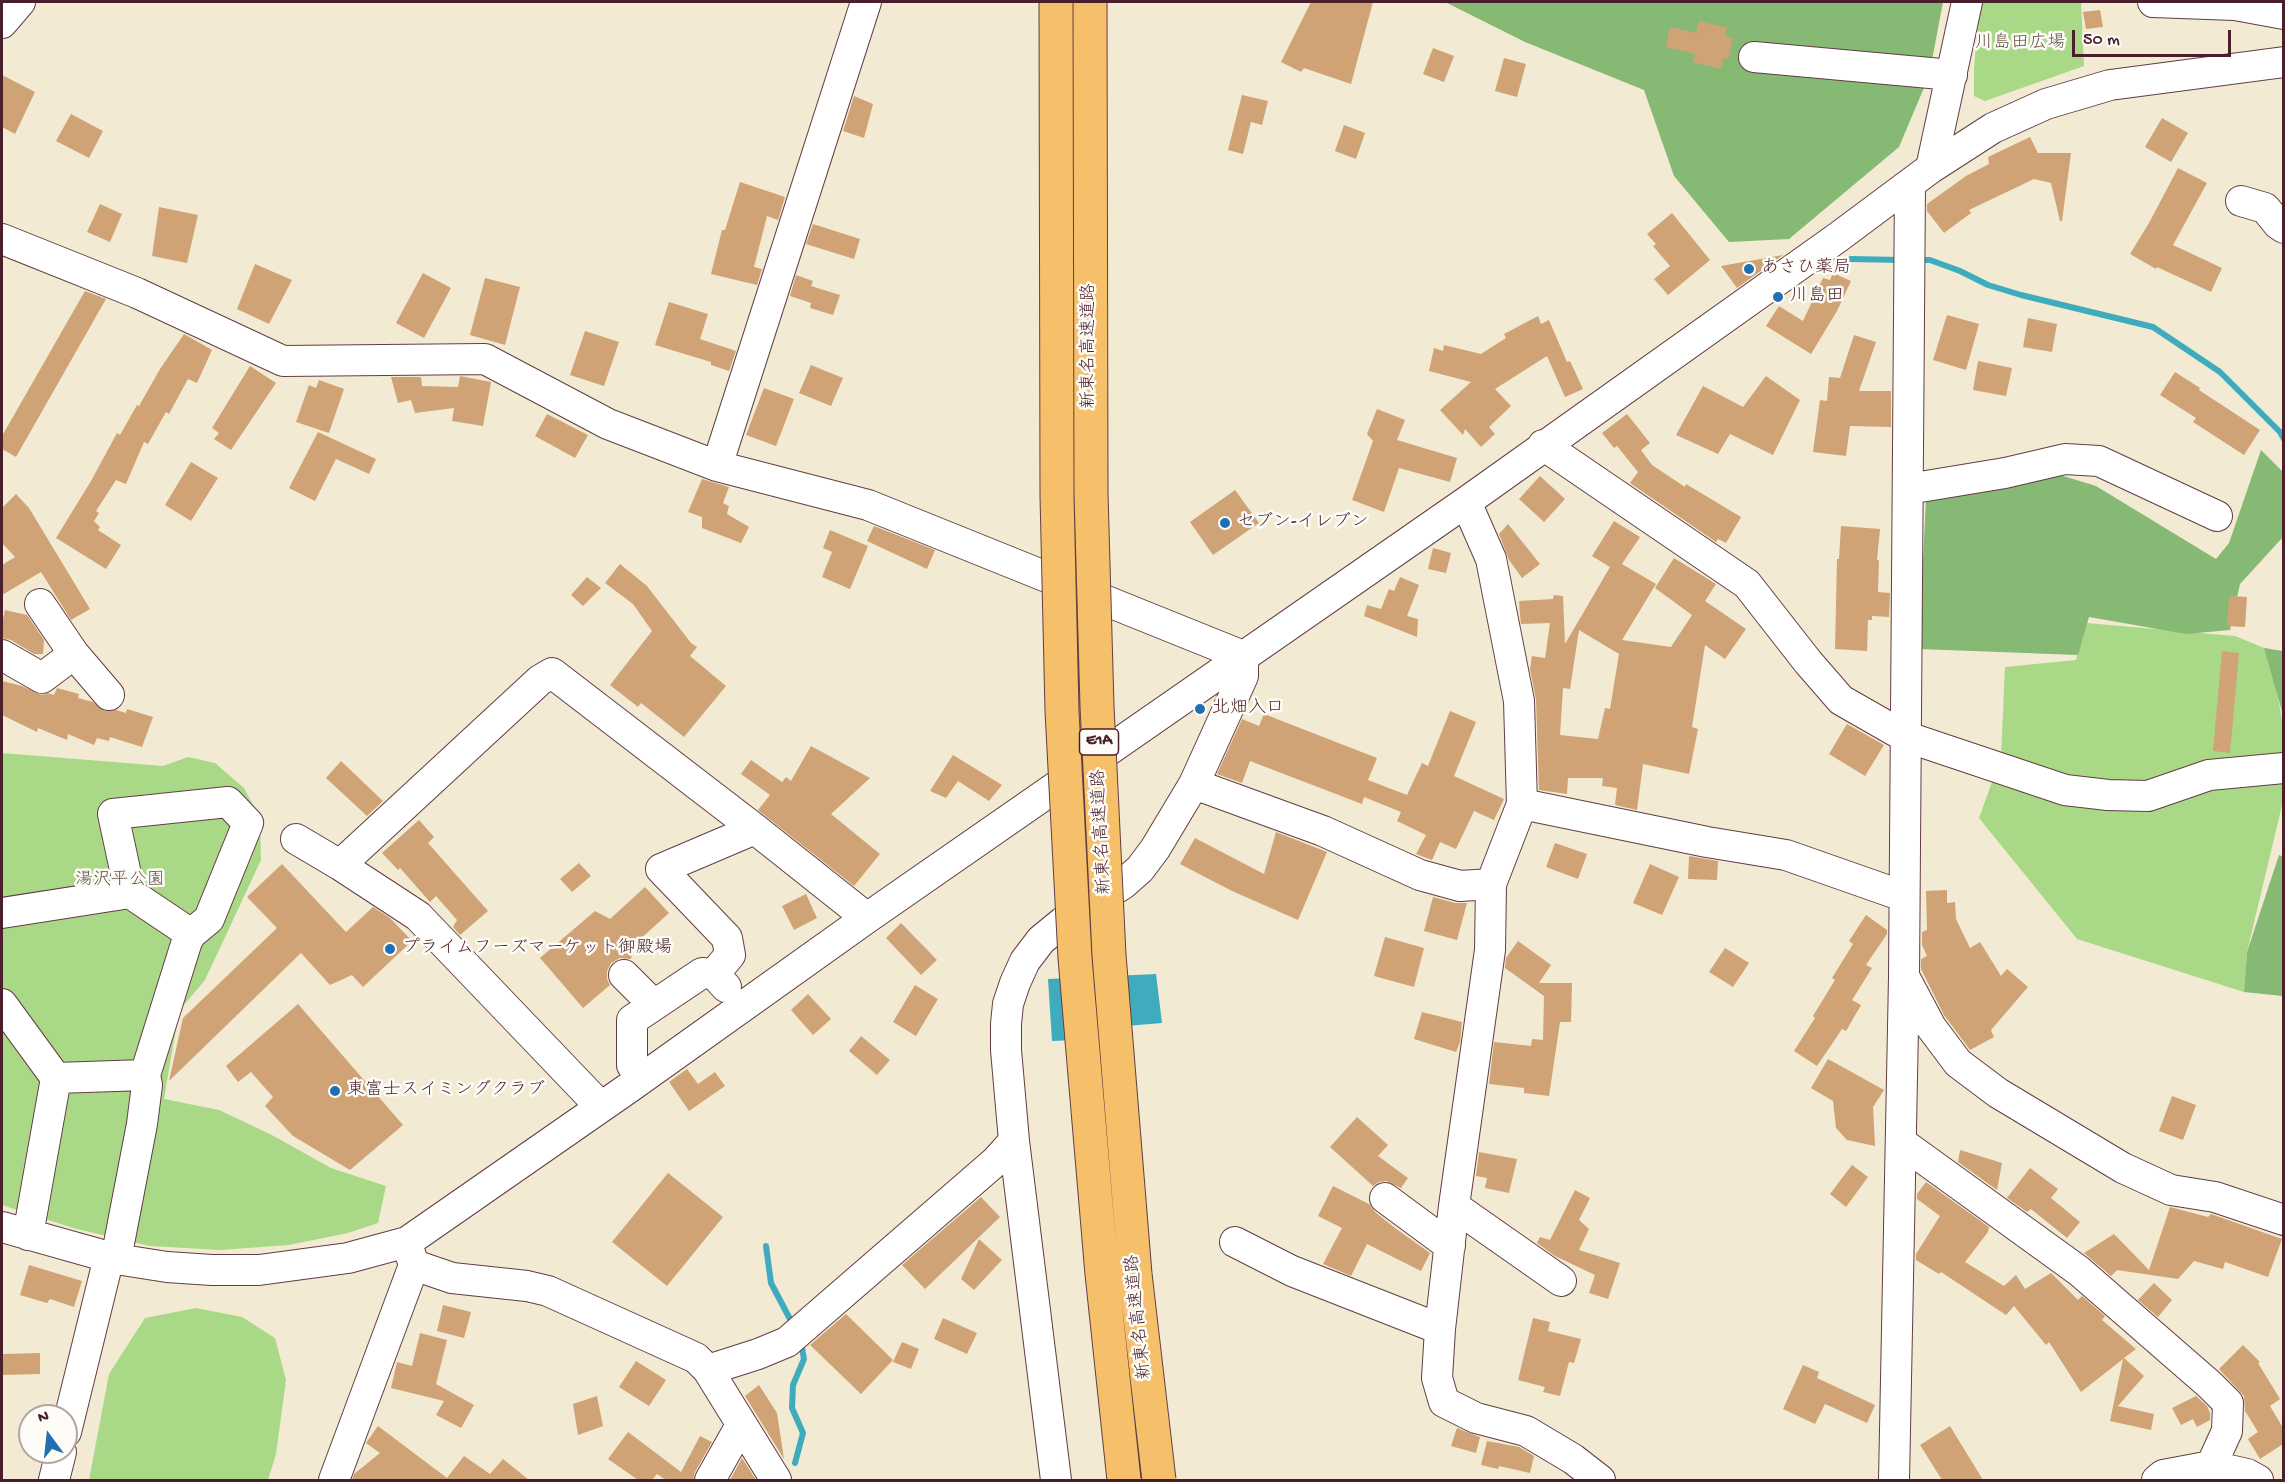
<!DOCTYPE html>
<meta charset="utf-8">
<style>
body{margin:0}
#map{position:relative;width:2285px;height:1482px;overflow:hidden;background:#f2ead2;font-family:"Gochi Hand",sans-serif}
canvas{display:block}
.frame{position:absolute;inset:0;border:3px solid #4a1f2b;pointer-events:none}
.north{position:absolute;left:18px;top:1404px;width:60px;height:60px;box-sizing:border-box;background:#fdfcf7;border:2px solid #b5a4a5;border-radius:50%;rotate:345deg;font-size:16px;font-weight:700;line-height:24px;text-align:center;color:#4a1f2b}
.north::after{content:'';display:block;margin:auto;width:21px;height:27px;background:#1f6fb2;clip-path:polygon(50% 0,100% 100%,50% 72%,0 100%)}
.scale{position:absolute;left:2072px;top:30px;width:159px;height:27px;box-sizing:border-box;border:3px solid #4a1f2b;border-top:0;padding-left:8px;font-size:18px;line-height:21px;white-space:nowrap;color:#4a1f2b;-webkit-text-stroke:4px #fdfcf7;paint-order:stroke}
</style>
<div id="map">
<canvas width="2285" height="1482"></canvas>
<div class="frame"></div>
<div class="north">N</div>
<div class="scale">50 m</div>
</div>
<script>
const c = document.querySelector('canvas').getContext('2d');
c.lineJoin = 'round';
function fillPath(path, color) { c.fillStyle = color; c.fill(path, 'evenodd'); }
const toPath = rows => new Path2D(rows.map(r => 'M' + r).join(''));
function stroke(path, color, width, dash) { c.strokeStyle = color; c.lineWidth = width; c.lineCap = dash ? 'butt' : 'round'; c.setLineDash(dash || []); c.stroke(path); }
function write(font, color, halo, rows, align = 'center') {
  c.font = font + ' "Gochi Hand","Klee One",sans-serif'; c.lineWidth = 5; c.setLineDash([]); c.textBaseline = 'middle'; c.strokeStyle = halo; c.fillStyle = color; for (const [text, x, y, turn = 0] of rows) {
    c.save(); c.translate(x, y); c.rotate((+turn || 0) * Math.PI / 180); c.textAlign = isNaN(turn) ? turn : align; if (halo) c.strokeText(text, 0, 0); c.fillText(text, 0, 0); c.restore();
  }
}
fillPath(toPath([
 [1980,2,2081,2,2084,66,1985,101,1974,96,1974,68],
 [2087,623,2235,636,2269,650,2283,725,2283,801,2247,952,2244,992,2077,939,1979,818,2001,757,2005,667,2076,660],
 [2,753,163,766,188,757,215,763,244,788,260,818,261,860,205,980,179,1011,164,1099,219,1110,270,1134,331,1168,386,1186,378,1223,348,1233,289,1245,220,1250,150,1246,73,1228,2,1205],
 [196,1308,242,1317,275,1338,286,1380,276,1454,268,1480,89,1480,109,1374,145,1318]
]), '#a9d987');
fillPath(toPath([
 [1445,2,1943,2,1929,76,1899,147,1789,239,1729,242,1674,176,1644,90,1525,42],
 [2261,450,2283,472,2283,537,2240,584,2230,630,2186,634,2089,617,2078,655,1919,649,1926,498,2060,475,2096,486,2216,559,2229,543],
 [2264,648,2283,651,2283,715],
 [2279,855,2284,857,2283,996,2244,992,2247,952]
]), '#86b974');
fillPath(toPath([
 [1156,974,1162,1023,1126,1026,1126,1038,1052,1041,1048,979]
]), '#3facbe');
stroke(toPath([
 [1851,259,1901,260],
 [1917,260,1930,260,1960,271,1988,285,2021,295,2153,327,2220,372,2280,432,2284,439],
 [766,1246,771,1283,791,1321],
 [795,1463,803,1433,792,1408,793,1385,804,1359,802,1348]
]), '#3facbe', 6);
fillPath(toPath([
 [1311,2,1373,2,1351,84,1304,68,1301,72,1281,62],
 [2100,10,2103,27,2086,29,2083,12],
 [1699,21,1727,28,1725,36,1733,38,1728,59,1723,58,1721,69,1693,62,1695,54,1666,47,1670,27,1696,33],
 [1433,48,1454,56,1444,82,1423,74],
 [1504,58,1526,64,1517,97,1495,91],
 [2,75,35,92,15,134,2,127],
 [1242,95,1268,101,1262,125,1251,122,1243,154,1228,150],
 [854,96,873,104,864,138,843,131],
 [71,114,103,131,89,158,56,141],
 [2162,118,2188,133,2171,162,2145,147],
 [1344,125,1365,133,1356,159,1335,151],
 [2030,137,2038,153,2071,153,2062,221,2060,221,2051,183,2034,179,1969,210,1971,213,1944,233,1927,211,1927,204,1966,176,1989,164,1988,157],
 [2178,168,2207,183,2173,245,2222,268,2211,292,2157,267,2156,269,2130,254,2149,223],
 [740,182,785,197,778,220,767,216,754,267,762,269,757,285,711,274,722,230,725,230],
 [100,204,122,214,110,242,87,232],
 [159,207,198,215,187,263,152,256],
 [1672,213,1710,260,1668,295,1654,279,1670,266,1653,246,1656,244,1647,234],
 [813,224,860,239,854,259,806,244],
 [1783,255,1737,288,1721,266],
 [255,264,292,280,269,324,237,309],
 [423,273,451,288,424,338,396,323],
 [1833,273,1851,281,1837,311,1811,354,1766,326,1779,306,1803,321,1823,278,1830,280],
 [796,275,813,281,811,286,840,295,833,315,810,308,811,303,790,296],
 [485,278,520,287,505,345,470,335],
 [85,291,106,299,16,457,2,449,2,436],
 [669,302,708,314,700,339,736,351,729,371,711,365,711,362,655,345],
 [1947,315,1979,324,1966,370,1933,360],
 [1538,316,1541,324,1549,320,1567,362,1570,361,1583,389,1565,397,1547,356,1495,389,1511,406,1489,427,1495,434,1481,447,1465,429,1463,435,1440,410,1471,382,1429,371,1434,348,1443,351,1444,345,1481,354,1506,338,1504,334],
 [2028,318,2057,324,2052,352,2023,347],
 [585,331,619,342,604,386,570,375],
 [184,334,212,350,197,383,188,379,169,414,166,412,148,444,144,442,126,484,116,480,96,511,99,513,94,521,100,527,98,530,121,545,106,569,56,538,91,481,117,433,120,435,137,405,139,406,160,369],
 [1854,335,1876,342,1859,391,1891,391,1891,427,1850,426,1846,456,1813,452,1820,400,1827,401,1829,377,1840,378],
 [1978,361,2012,368,2006,396,1973,390],
 [811,365,843,378,831,406,799,393],
 [250,366,276,383,231,450,214,439,219,433,212,428],
 [2175,372,2200,388,2199,390,2260,430,2244,455,2193,422,2196,418,2160,395],
 [460,376,491,382,483,426,452,421,454,408,415,413,411,400,398,403,391,377,421,377,422,386,458,387],
 [1766,376,1800,400,1773,455,1730,434,1718,454,1676,435,1703,386,1743,407],
 [319,380,344,389,329,433,296,422,309,385,316,388],
 [764,388,794,399,776,446,746,435],
 [1377,409,1405,420,1397,440,1457,458,1450,482,1399,468,1384,512,1352,500,1373,441,1367,434],
 [547,414,588,435,575,458,535,436],
 [1627,414,1650,443,1641,450,1652,465,1685,487,1686,484,1741,517,1726,543,1718,539,1716,542,1630,483,1638,472,1617,446,1614,448,1602,433],
 [318,432,376,459,369,474,336,459,315,501,289,488],
 [191,462,218,478,191,521,165,505],
 [1540,476,1565,499,1544,522,1519,499],
 [702,479,729,487,723,503,729,506,727,514,749,527,741,543,702,528,702,517,688,512],
 [1235,490,1259,523,1213,555,1190,522],
 [16,494,29,508,90,609,71,620,41,572,2,595,2,565,15,557,2,543,2,508],
 [1614,521,1640,537,1622,564,1656,584,1622,640,1671,647,1692,615,1655,588,1674,558,1716,584,1705,601,1746,629,1725,659,1705,645,1692,727,1698,729,1689,774,1643,764,1637,810,1615,805,1617,788,1602,786,1603,778,1568,778,1567,794,1539,790,1536,700,1530,669,1532,656,1545,658,1550,623,1521,624,1520,615,1519,601,1553,599,1554,595,1563,596,1565,644,1610,567,1592,556],
 [1579,630,1619,654,1610,709,1605,708,1598,739,1560,735,1563,688,1570,689],
 [1508,524,1540,564,1522,578,1509,560,1499,534],
 [874,526,935,550,927,569,867,541],
 [1841,526,1880,529,1877,560,1879,560,1878,592,1890,593,1889,617,1872,616,1872,620,1868,620,1867,651,1835,649,1837,559,1839,559],
 [830,530,868,546,850,589,822,577,832,552,823,548],
 [1433,548,1451,553,1446,573,1428,569],
 [620,564,647,586,691,643,697,647,690,656,726,686,684,737,641,703,638,707,610,685,652,631,633,604,605,583],
 [587,577,601,588,583,606,571,595],
 [1400,577,1419,585,1407,616,1418,619,1417,637,1364,616,1367,605,1381,609,1389,589,1394,591],
 [2229,596,2247,597,2245,627,2227,626],
 [5,610,27,615,44,640,43,654,34,654,11,640,2,638,2,623],
 [2222,651,2239,653,2230,753,2213,751],
 [2,681,22,686,42,695,48,693,54,695,57,688,79,694,78,698,93,702,104,711,116,710,126,713,127,709,153,717,142,747,110,737,109,741,97,738,94,745,68,734,67,740,38,728,37,732,2,715],
 [1450,711,1476,722,1454,776,1504,799,1494,820,1474,811,1456,849,1440,842,1432,860,1416,854,1426,835,1397,821,1401,812,1364,797,1362,804,1250,761,1242,783,1217,774,1242,719,1259,726,1264,714,1377,758,1368,780,1407,795,1422,763,1428,766],
 [1847,724,1884,745,1865,776,1829,754],
 [811,746,870,778,831,814,880,854,854,886,758,810,770,795,741,774,751,760,782,782,786,777,791,781],
 [953,755,1002,785,989,801,958,781,946,798,930,791],
 [341,761,383,801,367,816,326,778],
 [419,820,434,837,428,843,488,911,460,935,453,927,457,920,436,896,430,902,400,868,398,870,382,853],
 [1276,832,1327,852,1298,920,1232,891,1180,864,1195,838,1264,874],
 [1555,843,1587,854,1578,879,1546,867],
 [1689,856,1718,861,1717,880,1688,879],
 [579,863,591,876,572,892,560,879],
 [282,864,346,932,373,907,390,918,412,941,363,987,352,975,330,985,301,953,169,1081,183,1018,277,928,247,897],
 [1650,864,1679,877,1662,915,1633,903],
 [645,887,669,913,627,951,632,957,630,959,620,958,611,963,607,971,607,979,610,985,583,1008,540,958,595,911,610,919],
 [1947,890,1947,903,1955,902,1956,919,1970,948,1980,942,2001,976,2007,969,2028,987,1991,1030,1994,1037,1970,1050,1944,1015,1921,969,1921,959,1927,956,1922,945,1922,932,1927,930,1926,891],
 [806,894,817,918,794,930,782,906],
 [1433,897,1455,903,1467,903,1457,940,1424,931],
 [1866,915,1887,930,1887,934,1866,965,1872,968,1852,1000,1861,1005,1846,1031,1842,1029,1817,1066,1794,1051,1815,1018,1813,1016,1835,980,1832,978,1853,944,1849,941],
 [901,923,937,960,921,975,886,938],
 [1385,937,1424,948,1414,987,1374,976],
 [1518,941,1551,965,1539,983,1572,983,1571,1022,1560,1022,1549,1096,1524,1093,1524,1088,1489,1084,1494,1042,1531,1046,1532,1039,1543,1040,1544,996,1505,968,1506,958],
 [1725,948,1749,963,1733,987,1709,972],
 [915,985,938,999,916,1036,893,1022],
 [808,994,831,1019,813,1035,791,1010],
 [298,1004,403,1125,350,1170,293,1136,265,1106,273,1097,251,1072,238,1082,226,1066],
 [1422,1012,1462,1022,1460,1042,1456,1052,1414,1039],
 [861,1036,890,1060,877,1075,849,1051],
 [1828,1059,1884,1090,1873,1107,1875,1146,1847,1140,1836,1128,1833,1101,1811,1088],
 [687,1069,698,1084,715,1072,725,1086,689,1111,669,1082],
 [2172,1096,2196,1105,2183,1140,2159,1131],
 [1357,1117,1388,1145,1378,1156,1408,1178,1401,1188,1386,1181,1379,1182,1373,1186,1330,1147],
 [1960,1150,2002,1163,1997,1190,1958,1162],
 [1479,1152,1517,1159,1509,1193,1485,1188,1487,1178,1476,1176],
 [1852,1165,1868,1177,1846,1207,1830,1194],
 [2030,1168,2058,1189,2051,1198,2080,1222,2067,1238,2031,1209,2027,1212,2007,1198],
 [668,1173,723,1217,667,1286,612,1242],
 [1926,1182,1989,1227,1988,1232,1965,1262,2004,1286,2016,1275,2025,1289,2051,1273,2078,1300,2082,1296,2105,1316,2102,1320,2136,1349,2124,1358,2144,1376,2118,1406,2154,1414,2151,1430,2110,1421,2123,1359,2081,1392,2049,1342,2046,1345,2014,1306,2006,1315,1941,1272,1939,1274,1916,1260,1916,1254,1940,1216,1917,1199,1917,1194],
 [1333,1186,1369,1204,1375,1212,1395,1228,1430,1253,1421,1271,1367,1244,1351,1276,1323,1264,1342,1228,1318,1216],
 [1575,1190,1590,1198,1579,1220,1589,1229,1579,1250,1620,1263,1608,1299,1589,1293,1595,1275,1555,1256,1537,1243,1540,1237,1550,1240],
 [981,1197,1000,1217,925,1289,902,1265],
 [2170,1207,2208,1217,2211,1214,2282,1239,2268,1277,2225,1262,2223,1269,2194,1261,2178,1279,2117,1270,2111,1276,2084,1253,2114,1234,2149,1270],
 [979,1239,1002,1260,974,1290,961,1279],
 [29,1265,82,1281,74,1307,50,1299,47,1303,20,1295],
 [2154,1283,2172,1300,2158,1317,2138,1300],
 [443,1305,471,1312,464,1338,437,1331],
 [846,1314,893,1360,861,1394,810,1345],
 [943,1318,977,1333,967,1354,934,1339],
 [1533,1318,1550,1322,1548,1331,1581,1339,1574,1363,1569,1362,1560,1396,1543,1392,1545,1387,1518,1380],
 [420,1333,447,1340,436,1384,474,1405,461,1428,436,1415,444,1401,391,1388,397,1362,412,1366],
 [902,1342,919,1349,911,1369,893,1362],
 [2243,1345,2260,1362,2258,1363,2280,1399,2270,1406,2283,1428,2283,1444,2260,1459,2248,1439,2258,1432,2245,1411,2244,1396,2219,1369],
 [40,1353,40,1374,2,1375,2,1354],
 [636,1361,666,1380,649,1406,619,1387],
 [1803,1365,1819,1372,1817,1378,1875,1405,1867,1423,1825,1404,1815,1424,1783,1409],
 [759,1385,777,1413,784,1459,745,1396],
 [597,1396,603,1426,578,1435,573,1404],
 [2196,1396,2207,1406,2210,1413,2210,1420,2197,1427,2193,1419,2181,1425,2172,1408],
 [378,1426,447,1478,464,1456,490,1474,503,1459,529,1480,352,1480,354,1474,380,1453,366,1443],
 [1950,1426,1983,1480,1942,1480,1920,1445],
 [1457,1428,1480,1437,1476,1453,1451,1446],
 [628,1432,681,1472,700,1436,712,1442,695,1472,693,1480,666,1480,657,1474,652,1480,638,1480,608,1459],
 [1487,1441,1519,1447,1534,1456,1530,1473,1499,1466,1498,1469,1481,1465],
 [742,1458,756,1480,730,1480]
]), '#d0a376');
const minor = toPath([
 [2153,2,2235,5,2284,14],
 [2,23,20,2],
 [1754,57,1952,75],
 [1931,168,1967,2],
 [2241,201,2265,208,2278,224,2284,228],
 [2,239,137,293,283,361,485,359,608,424,717,466,868,505,1243,656,1243,676,1194,784,1155,849,1140,869,1123,884,1063,922,1041,940,1025,961,1015,983,1008,1004,1006,1024,1006,1050,1014,1141,996,1161,787,1342,758,1354,708,1370],
 [1543,445,1747,584,1808,662,1841,700,1904,736,2065,790,2108,795,2148,796,2209,775,2284,768],
 [717,466,866,2],
 [1908,489,2005,473,2065,459,2099,461,2217,516],
 [1466,502,1491,559,1519,701,1522,804],
 [40,604,74,654,109,695],
 [2,655,42,678,74,654],
 [1194,784,1323,831,1420,875,1460,886,1491,884,1522,804,1707,842,1786,855,1903,896],
 [296,839,340,865,418,916,600,1106],
 [340,865,540,680,552,673,755,829,867,918],
 [1491,884,1490,950,1454,1206,1440,1329,1437,1378,1444,1402,1476,1418,1526,1431,1573,1459,1600,1480],
 [2,913,130,893],
 [714,974,730,955,727,938,661,869,755,829],
 [624,975,654,1005],
 [1906,980,1931,1027,1958,1063,1998,1093,2123,1168,2171,1190,2215,1197,2284,1220],
 [2,1004,56,1078,145,1075],
 [642,1078,632,1065,632,1020,702,973,714,974,726,987],
 [1014,1141,1056,1480],
 [1902,1143,2079,1271,2210,1385,2228,1403,2227,1431,2211,1466],
 [1385,1198,1450,1246],
 [1454,1206,1561,1281],
 [2,1227,116,1259,167,1267,212,1270,259,1270,348,1258,407,1242,630,1087,867,918,1466,502,1837,238,1931,168,1993,128,2046,104,2110,85,2284,62],
 [28,1235,56,1078],
 [1235,1242,1292,1271,1440,1329],
 [116,1259,142,1124,147,1085,145,1075,187,941,191,934,209,919,248,823,228,802,113,814,130,893,191,934],
 [414,1265,452,1278,527,1286,548,1291,696,1358,708,1370,776,1480],
 [66,1432,109,1257],
 [54,1480,61,1452],
 [334,1480,414,1265,408,1247],
 [710,1480,741,1425],
 [1894,1480,1904,977,1910,184],
 [2157,1480,2163,1475,2211,1466,2247,1474,2258,1480]
]);
stroke(minor, '#633d44', 32);
stroke(minor, '#fff', 30);
const highwayBridge = toPath([
 [1056,2,1057,496,1062,711,1075,958,1102,1274,1124,1480],
 [1090,2,1091,493,1097,706,1109,955,1135,1274,1159,1480]
]);
stroke(highwayBridge, '#633d44', 35, []);
stroke(highwayBridge, '#f6c06b', 33);
for (const [x, y, r, color] of [
 [1749,269,6,"#1f6fb2"],
 [1778,297,6,"#1f6fb2"],
 [1225,523,6,"#1f6fb2"],
 [1200,709,6,"#1f6fb2"],
 [390,949,6,"#1f6fb2"],
 [335,1091,6,"#1f6fb2"]
]) { const dot = new Path2D(); dot.arc(x, y, r, 0, 2 * Math.PI); c.fillStyle = color; c.fill(dot); stroke(dot, '#fdfcf7', 2); }
for (const [x, y, w] of [
 [1099,742,39]
]) { const box = new Path2D(); box.roundRect(x - w / 2, y - 13, w, 26, 4.5); c.fillStyle = '#fdfcf7'; c.fill(box); stroke(box, '#4a1f2b', 1.5); }
write('bold 16px', '#4a1f2b', null, [
 ["E1A",1099,742]
]);
write('18px', '#665747', '#fdfcf7', [
 ["川島田広場",2020,44],
 ["湯沢平公園",120,881]
]);
write('18px', '#4a1f2b', '#fdfcf7', [
 ["あさひ薬局",1761,269],
 ["川島田",1790,297],
 ["セブン-イレブン",1237,523],
 ["北畑入口",1212,709],
 ["プライムフーズマーケット御殿場",402,949],
 ["東富士スイミングクラブ",347,1091]
], 'left');
write('18px', '#4a1f2b', '#fdfcf7', [
 ["新東名高速道路",1090,346,-90],
 ["新東名高速道路",1103,832,-93],
 ["新東名高速道路",1140,1317,-96]
]);
</script>
